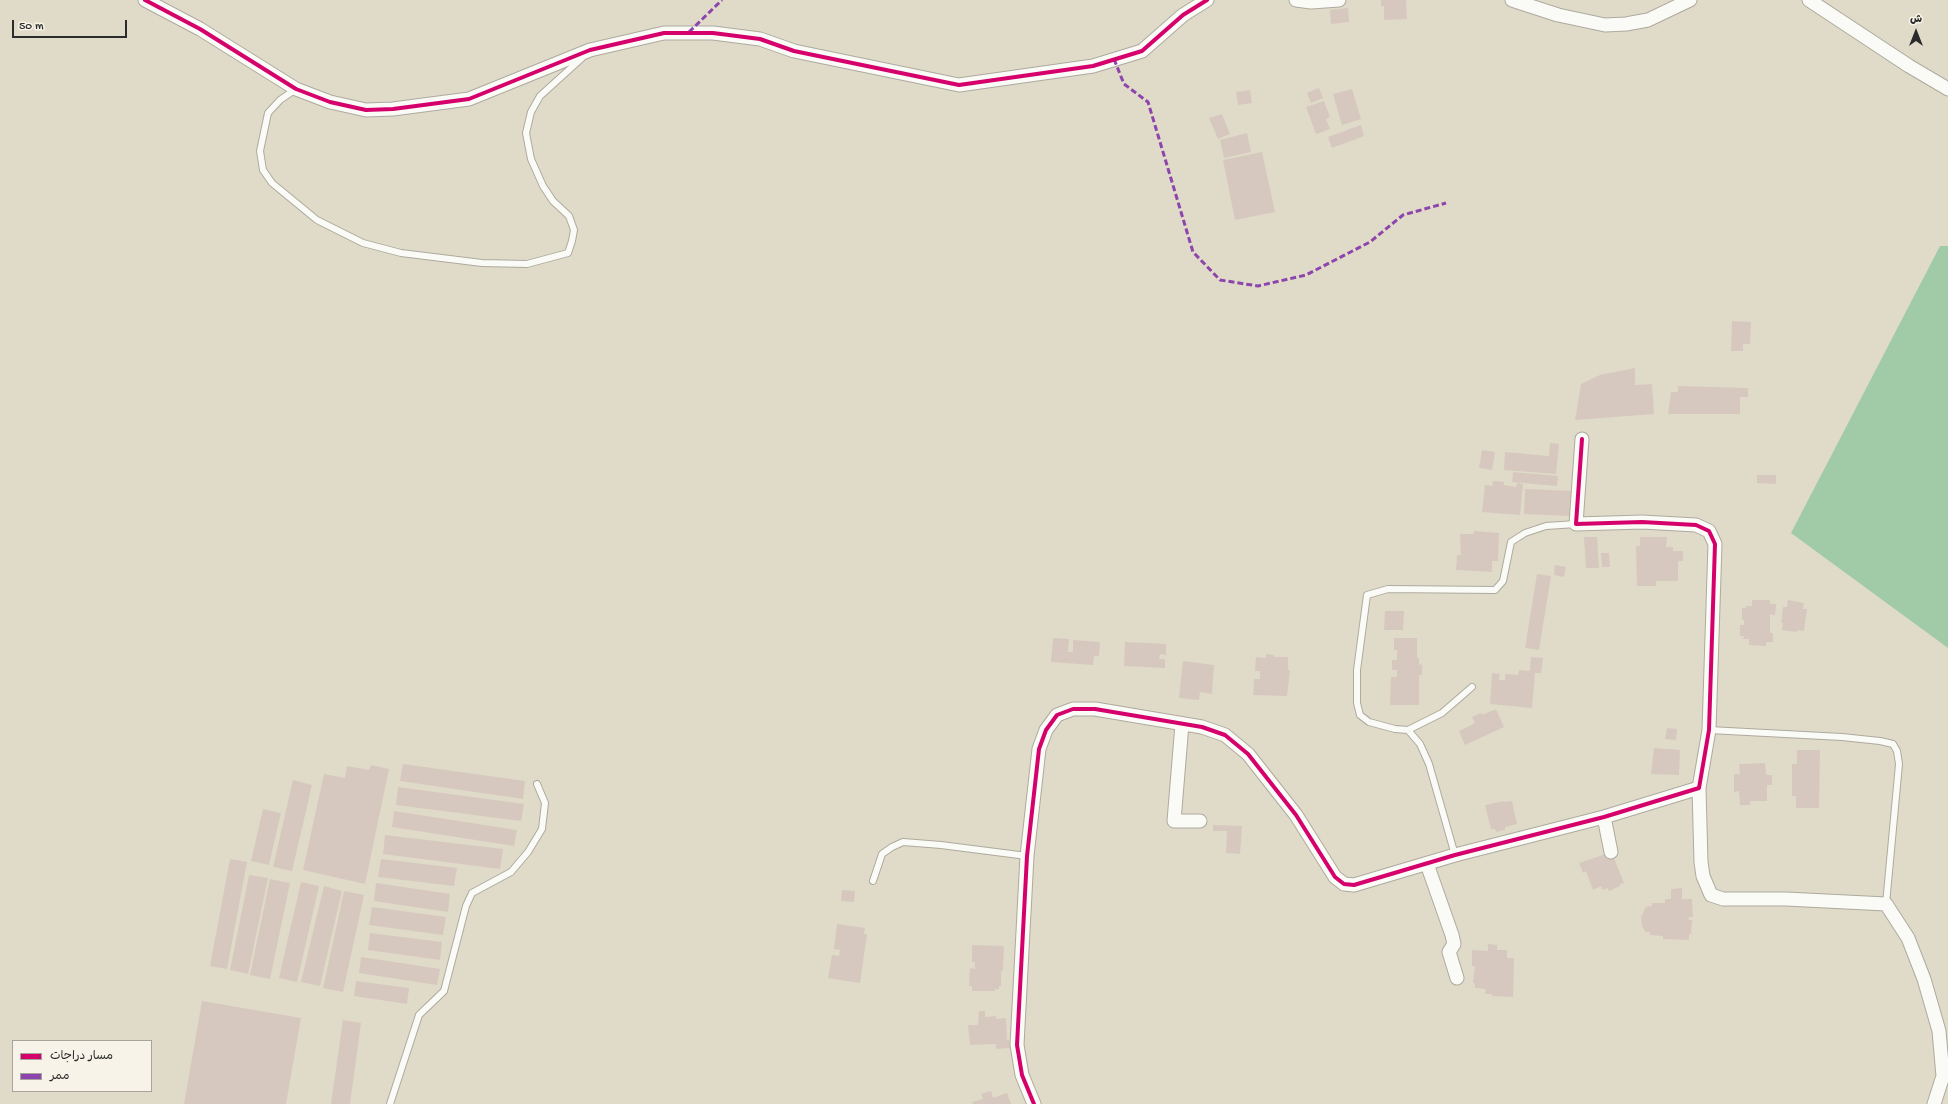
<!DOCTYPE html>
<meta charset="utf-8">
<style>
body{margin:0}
#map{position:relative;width:1948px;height:1104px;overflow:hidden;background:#e0dbc8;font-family:"Gochi Hand","Playpen Sans Arabic",sans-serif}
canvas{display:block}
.legend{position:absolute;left:12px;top:1040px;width:140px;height:52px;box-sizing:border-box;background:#f7f3e8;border:1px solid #a5a39c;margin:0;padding:5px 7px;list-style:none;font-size:12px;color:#2b2b2b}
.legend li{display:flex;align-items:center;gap:8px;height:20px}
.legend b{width:20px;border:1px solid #a5a39c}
.north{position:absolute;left:1896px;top:12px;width:40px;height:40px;-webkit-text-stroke:3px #f7f3e8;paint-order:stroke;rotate:0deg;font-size:11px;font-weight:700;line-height:16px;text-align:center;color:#2b2b2b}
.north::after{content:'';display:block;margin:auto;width:14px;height:18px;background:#2b2b2b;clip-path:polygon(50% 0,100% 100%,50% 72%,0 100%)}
.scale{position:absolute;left:12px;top:20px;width:115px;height:18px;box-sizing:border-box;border:2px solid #2b2b2b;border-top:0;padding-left:5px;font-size:12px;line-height:14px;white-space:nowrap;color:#2b2b2b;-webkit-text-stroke:3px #f7f3e8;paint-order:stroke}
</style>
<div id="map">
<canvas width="1948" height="1104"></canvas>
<ul class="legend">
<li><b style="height:5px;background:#d6006c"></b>مسار دراجات</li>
<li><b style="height:5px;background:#8e44ad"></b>ممر</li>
</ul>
<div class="north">ش</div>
<div class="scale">50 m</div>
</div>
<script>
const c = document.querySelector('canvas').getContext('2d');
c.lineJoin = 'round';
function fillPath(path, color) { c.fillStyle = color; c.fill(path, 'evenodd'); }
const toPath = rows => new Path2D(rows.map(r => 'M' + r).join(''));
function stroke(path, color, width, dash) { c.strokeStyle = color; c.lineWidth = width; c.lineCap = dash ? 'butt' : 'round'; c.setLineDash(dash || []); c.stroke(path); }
fillPath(toPath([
 [1940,246,1948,246,1948,648,1791,533]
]), '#a1cba6');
fillPath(toPath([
 [1381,0,1406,0,1407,19,1384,20,1384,6,1381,6],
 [1348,8,1349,22,1331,24,1330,10],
 [1319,88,1323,98,1311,103,1307,93],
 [1352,89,1361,119,1342,125,1333,94],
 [1250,90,1252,103,1238,105,1236,92],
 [1324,101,1330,117,1326,119,1330,129,1316,134,1306,107],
 [1222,114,1230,134,1218,139,1209,118],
 [1361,125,1364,136,1332,148,1328,137],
 [1247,133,1251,152,1224,158,1220,140],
 [1262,152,1275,212,1235,220,1223,160],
 [1732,321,1751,322,1750,344,1743,344,1743,351,1731,351],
 [1635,368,1635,385,1652,384,1654,414,1575,420,1581,384,1600,375],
 [1678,386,1748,388,1748,397,1740,397,1740,414,1668,414,1671,392,1678,392],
 [1550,443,1559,444,1556,474,1504,470,1505,452,1549,456],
 [1482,450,1495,452,1492,470,1479,468],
 [1513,472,1558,476,1557,486,1512,482],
 [1757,475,1776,475,1776,484,1757,483],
 [1493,481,1504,482,1504,485,1516,487,1517,483,1523,484,1520,515,1482,512,1485,485,1492,486],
 [1525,489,1574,491,1573,499,1570,499,1569,516,1524,514],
 [1474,531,1499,533,1498,561,1492,561,1492,572,1456,570,1457,555,1461,555,1460,534,1474,534],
 [1584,537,1597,537,1599,568,1586,568],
 [1640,537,1667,537,1666,547,1673,547,1673,551,1683,551,1683,561,1678,561,1678,581,1656,581,1656,586,1637,586,1636,546,1640,546],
 [1601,553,1609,553,1610,567,1602,567],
 [1555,565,1566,567,1564,577,1554,575],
 [1537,574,1551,576,1539,650,1525,648],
 [1752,600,1770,600,1770,604,1776,604,1775,615,1770,614,1770,633,1773,633,1773,642,1766,642,1766,646,1749,645,1749,639,1743,639,1744,636,1740,636,1740,625,1744,625,1744,620,1742,620,1742,608,1746,608,1746,606,1752,606],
 [1788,600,1804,603,1803,609,1807,609,1804,631,1797,630,1797,632,1782,630,1783,623,1781,623,1783,607,1787,607],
 [1385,611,1404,611,1403,630,1384,630],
 [1053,638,1069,639,1068,652,1073,652,1073,640,1100,642,1099,656,1094,656,1093,665,1051,662],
 [1394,638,1417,638,1417,658,1419,658,1419,664,1422,665,1422,675,1419,675,1419,705,1390,705,1391,677,1397,677,1397,670,1392,670,1392,660,1397,660,1397,650,1394,650],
 [1125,642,1166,644,1166,655,1160,654,1159,659,1165,659,1165,668,1124,666],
 [1266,654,1274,655,1274,657,1288,657,1288,670,1290,670,1287,696,1253,695,1254,679,1260,679,1260,671,1255,671,1256,657,1266,658],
 [1531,657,1543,658,1541,673,1535,673,1532,708,1490,704,1492,673,1500,674,1499,680,1505,680,1505,674,1518,675,1519,670,1530,671],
 [1183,661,1214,665,1212,694,1200,692,1199,700,1179,698],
 [1496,709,1504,727,1465,745,1459,731,1475,723,1472,717,1481,713,1482,715],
 [1667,728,1677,729,1676,740,1665,739],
 [1654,748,1680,750,1679,775,1651,774],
 [1797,750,1820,750,1819,808,1796,808,1796,796,1792,796,1792,764,1797,764],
 [1765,763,1766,775,1772,775,1772,785,1767,785,1767,801,1750,801,1750,805,1740,805,1739,791,1734,792,1734,774,1740,774,1739,764],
 [403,764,525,781,523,799,400,781],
 [371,765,389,769,365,884,303,870,324,774,345,778,347,766,369,770],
 [293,780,312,785,292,871,273,867],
 [398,787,524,804,521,821,396,805],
 [1504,801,1505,802,1512,801,1517,824,1505,827,1505,830,1496,832,1495,829,1491,829,1485,805],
 [263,809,281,813,269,865,251,861],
 [394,811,517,830,514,846,392,827],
 [1213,825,1242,826,1240,854,1226,853,1227,831,1213,831],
 [385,835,503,849,500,869,383,854],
 [1606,854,1608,859,1613,856,1624,883,1620,884,1620,886,1609,891,1607,888,1603,890,1601,886,1593,890,1586,871,1583,873,1579,863],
 [230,859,247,862,227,969,210,966],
 [381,859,457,868,454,886,378,877],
 [249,875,268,878,248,974,230,970],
 [270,879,290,883,270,979,250,975],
 [301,882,319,886,297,982,279,978],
 [376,883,450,894,448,912,374,901],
 [324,886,342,891,320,986,301,982],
 [1682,888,1682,899,1692,899,1693,917,1689,917,1689,920,1692,920,1691,934,1689,934,1689,940,1663,939,1663,936,1650,935,1650,932,1646,932,1642,926,1641,917,1646,907,1652,906,1652,903,1665,903,1665,899,1671,899,1671,889],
 [842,890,855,891,854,902,841,901],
 [344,891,364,895,343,992,323,988],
 [372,907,446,917,443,935,369,925],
 [837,924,865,928,864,934,867,934,860,983,828,978,832,955,839,956,840,950,834,949],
 [370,933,442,942,440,960,368,950],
 [1488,944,1497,945,1497,950,1507,950,1507,958,1514,958,1513,997,1492,996,1492,994,1485,994,1486,989,1475,988,1475,983,1473,983,1475,966,1472,966,1472,950,1488,951],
 [972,945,1004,946,1003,971,1001,971,1001,986,999,986,999,989,995,989,995,991,972,991,972,986,969,986,970,968,975,969,975,962,972,962],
 [361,957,440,969,437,985,359,973],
 [356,981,409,988,407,1004,354,996],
 [202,1001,301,1018,286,1104,184,1104],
 [979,1011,985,1011,985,1017,996,1016,996,1019,1006,1018,1007,1040,1009,1040,1010,1048,996,1049,996,1044,970,1045,968,1025,978,1025],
 [343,1020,361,1023,350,1104,331,1104],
 [991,1091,993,1098,1007,1093,1011,1104,973,1104,972,1102,983,1099,981,1094]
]), '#d6c8be');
const service = toPath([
 [296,89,280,100,268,113,260,151,263,170,272,183,317,220,363,243,401,253,482,263,527,264,568,253,572,241,574,230,569,216,553,201,543,186,531,159,526,133,531,112,540,96,582,58],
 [1472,687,1442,713,1408,730,1395,729,1369,722,1360,715,1357,703,1357,670,1367,595,1388,589,1495,590,1503,581,1511,542,1525,533,1546,526,1576,524],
 [1408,730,1420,744,1429,764,1455,855],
 [1709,730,1842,737,1880,741,1893,744,1897,751,1899,764,1886,904],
 [873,881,882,854,892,847,903,842,941,845,1027,856],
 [390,1104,419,1015,444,991,466,906,472,893,511,872,528,852,542,829,545,803,537,784]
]);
const minor = toPath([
 [145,0,200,29,296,89,330,102,366,110,393,109,469,99,590,50,664,33,713,33,760,39,794,51,959,85,1093,66,1142,51,1183,15,1207,0],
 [1296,0,1311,2,1339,0],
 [1512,0,1558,15,1605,25,1626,24,1648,20,1690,0],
 [1809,0,1909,66,1948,89],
 [1182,724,1174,821,1200,821],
 [1699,788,1701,862,1703,876,1711,895,1723,899,1786,899,1886,904,1908,938,1924,979,1939,1031,1943,1076,1934,1104],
 [1604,817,1611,852],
 [1427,864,1452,935,1454,944,1449,952,1457,978],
 [1034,1104,1022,1075,1017,1045,1027,856,1039,749,1046,730,1057,715,1073,709,1095,709,1202,727,1225,735,1248,754,1296,815,1335,877,1344,884,1354,885,1455,855,1604,817,1699,788,1709,730,1715,544,1709,531,1696,525,1642,522,1576,524,1582,439]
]);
stroke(service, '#adaa9e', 8);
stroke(minor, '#adaa9e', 15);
stroke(service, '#fafaf7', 6);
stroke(minor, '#fafaf7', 13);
stroke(toPath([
 [689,32,722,0],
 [1114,59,1124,84,1148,102,1193,252,1220,280,1258,286,1306,275,1370,242,1403,215,1446,203]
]), '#8e44ad', 3, [6, 3]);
stroke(toPath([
 [145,0,200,29,296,89,330,102,366,110,393,109,469,99,590,50,664,33,713,33,760,39,794,51,959,85,1093,66,1142,51,1183,15,1207,0],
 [1034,1104,1022,1075,1017,1045,1027,856,1039,749,1046,730,1057,715,1073,709,1095,709,1202,727,1225,735,1248,754,1296,815,1335,877,1344,884,1354,885,1455,855,1604,817,1699,788,1709,730,1715,544,1709,531,1696,525,1642,522,1576,524,1582,439]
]), '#d6006c', 4);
</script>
